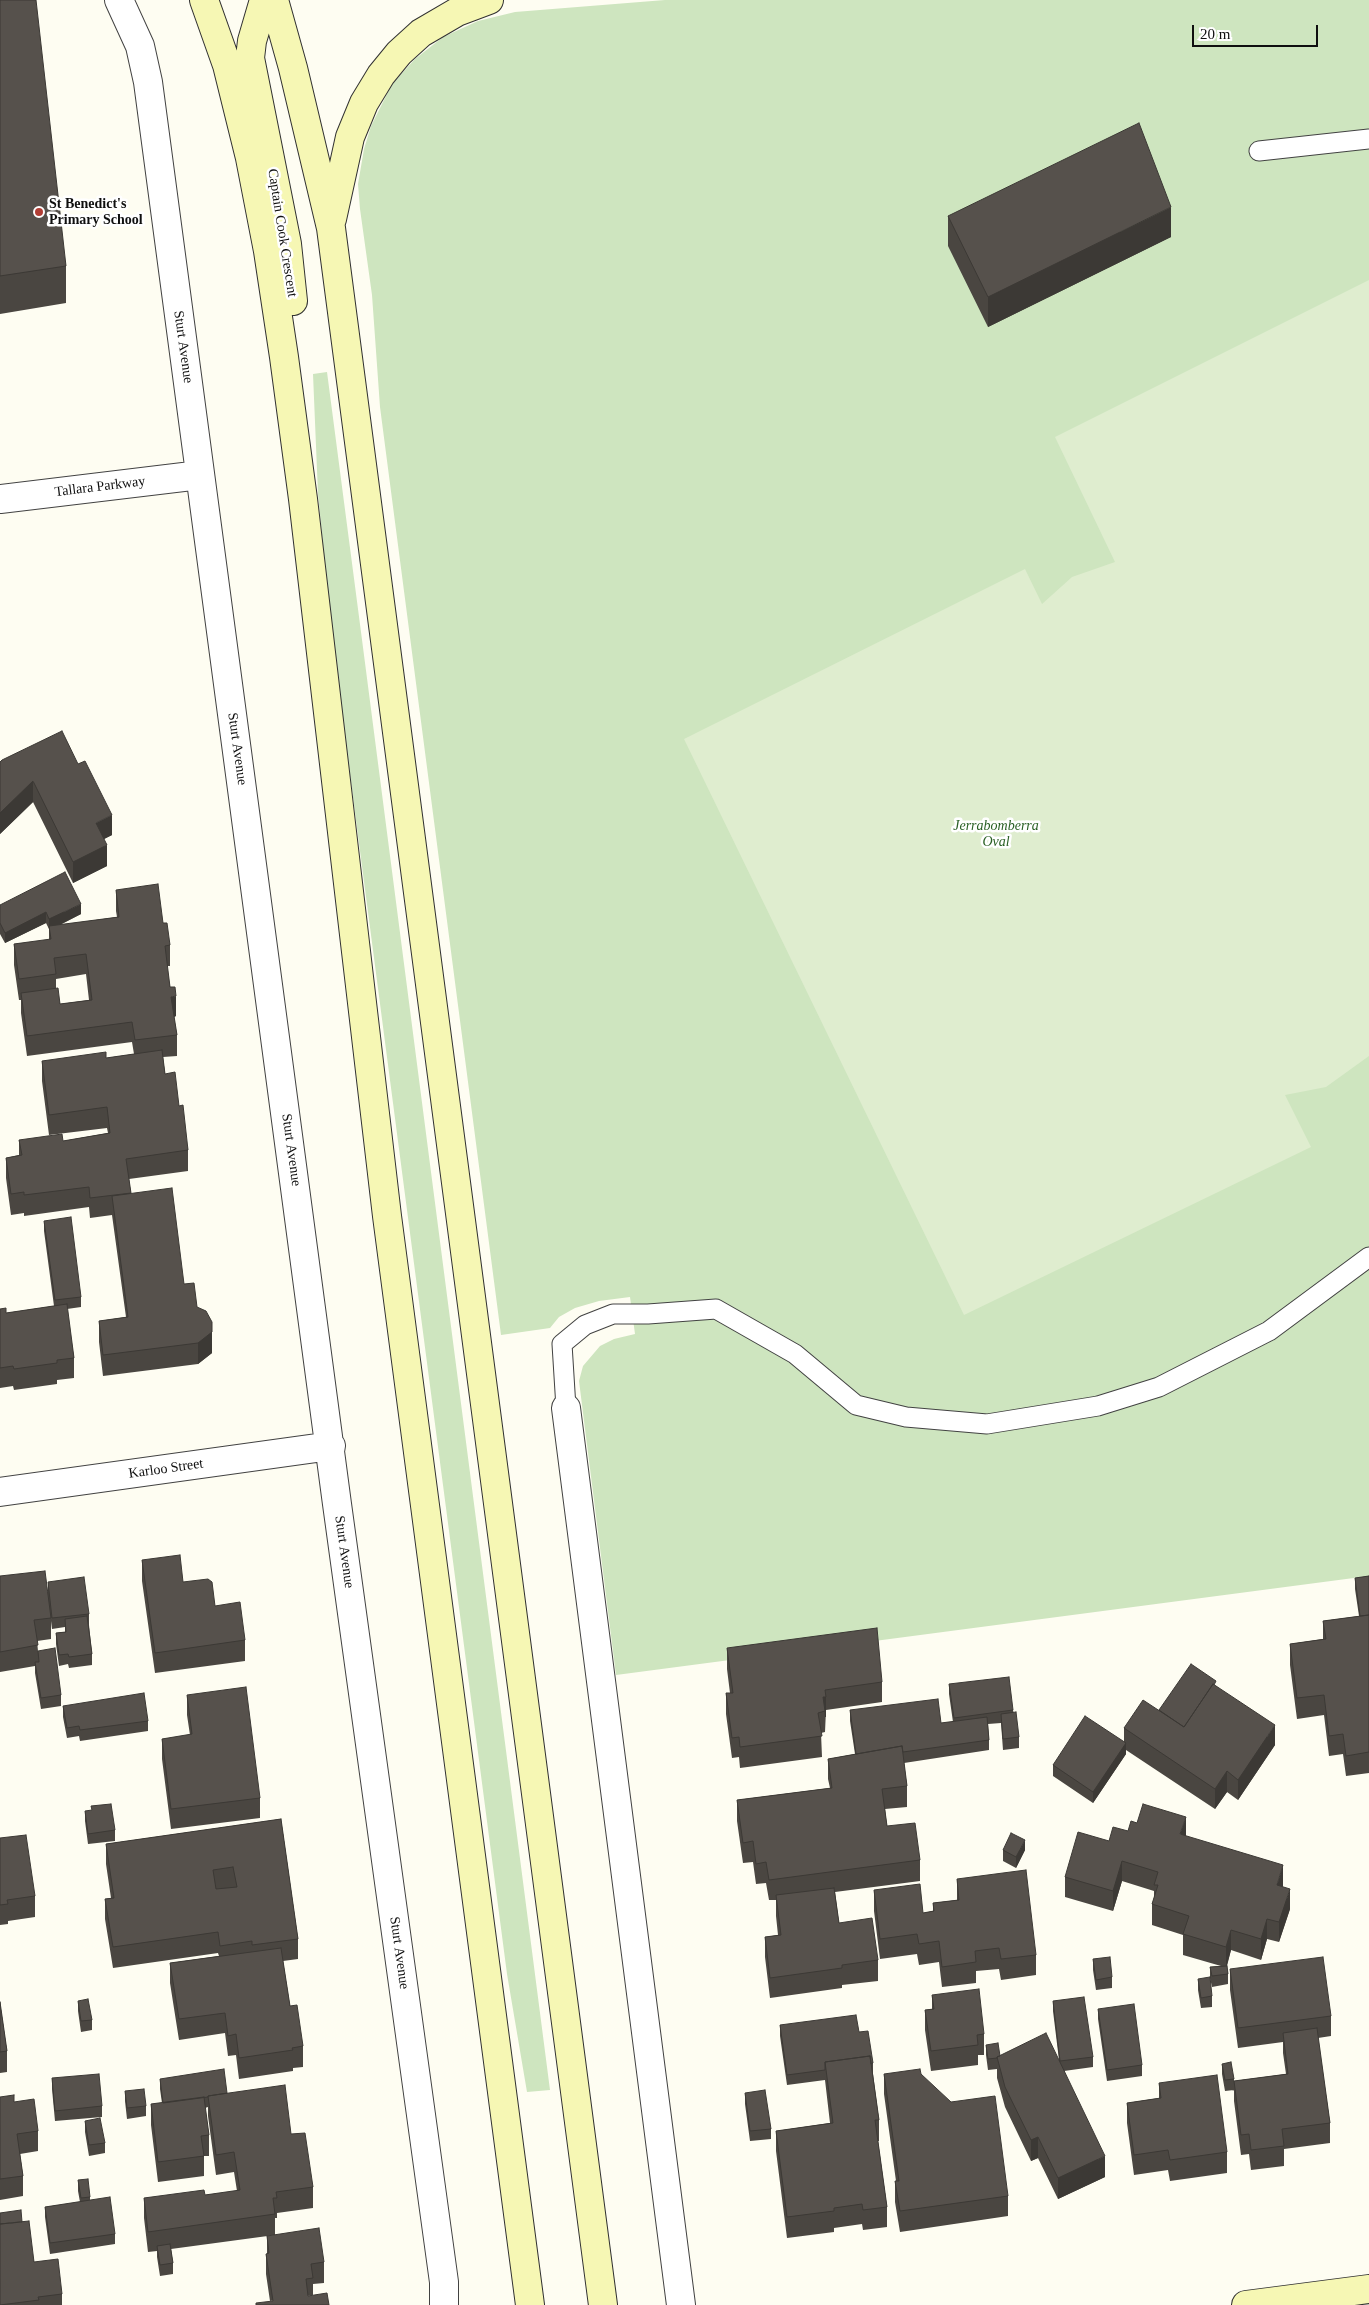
<!DOCTYPE html>
<style>
body{margin:0}
#map{position:relative;width:1369px;height:2305px;overflow:hidden;background:#fefdf2;font-family:"Times New Roman",serif}
canvas{display:block}
.scale{position:absolute;left:1192px;top:25px;width:126px;height:22px;box-sizing:border-box;border:2px solid #0f0f0f;border-top:0;padding-left:6px;font-size:15px;line-height:18px;white-space:nowrap;color:#0f0f0f;-webkit-text-stroke:4px #fff;paint-order:stroke}
</style>
<div id="map">
<canvas width="1369" height="2305"></canvas>
<div class="scale">20 m</div>
</div>
<script>
const c = document.querySelector('canvas').getContext('2d');
c.lineJoin = 'round';
function fillPath(path, color) { c.fillStyle = color; c.fill(path, 'evenodd'); }
const toPath = rows => new Path2D(rows.map(r => 'M' + r).join(''));
function stroke(path, color, width, dash) { c.strokeStyle = color; c.lineWidth = width; c.lineCap = dash ? 'butt' : 'round'; c.setLineDash(dash || []); c.stroke(path); }
function write(font, color, halo, rows, align = 'center') {
  c.font = font + ' "Times New Roman",serif'; c.lineWidth = 5; c.setLineDash([]); c.textBaseline = 'middle'; c.strokeStyle = halo; c.fillStyle = color; for (const [text, x, y, turn = 0] of rows) {
    c.save(); c.translate(x, y); c.rotate((+turn || 0) * Math.PI / 180); c.textAlign = isNaN(turn) ? turn : align; if (halo) c.strokeText(text, 0, 0); c.fillText(text, 0, 0); c.restore();
  }
}
fillPath(toPath([
 [665,0,1369,0,1369,1576,616,1675,579,1381,583,1366,600,1346,614,1339,635,1334,630,1297,599,1301,575,1308,559,1317,550,1328,501,1335,380,407,372,295,360,209,358,184,364,149,371,126,392,84,415,59,443,37,478,21,515,12],
 [327,372,361,632,550,2090,527,2092,507,1974,332,637,318,494,313,374]
]), '#cee5bf');
fillPath(toPath([
 [1369,280,1369,1056,1326,1087,1285,1095,1311,1147,964,1315,684,739,1025,569,1042,604,1072,577,1115,562,1055,437]
]), '#dfedcf');
const lane = toPath([
 [1259,151,1369,139],
 [566,1408,562,1344,585,1325,613,1314,648,1314,716,1309,795,1354,856,1405,906,1417,987,1424,1098,1406,1159,1387,1269,1331,1369,1257]
]);
const street = toPath([
 [119,0,140,46,148,82,337,1504,444,2282,444,2305],
 [0,499,200,475],
 [566,1408,681,2305],
 [0,1492,331,1446]
]);
const secondary = toPath([
 [204,0,227,65,250,158,268,251,284,357,303,499,387,1216,530,2305],
 [264,0,252,41,250,58,287,244,293,301],
 [274,0,293,68,331,228,603,2305],
 [332,219,350,137,364,103,381,75,399,53,421,33,457,12,489,0],
 [1246,2305,1369,2289]
]);
stroke(lane, '#424242', 21);
stroke(street, '#424242', 30);
stroke(secondary, '#313131', 30);
stroke(lane, '#fff', 19);
stroke(street, '#fff', 28);
stroke(secondary, '#f6f7b4', 28);
fillPath(toPath([
 [0,0,66,266,66,303,0,314],
 [948,216,1171,237,988,327,948,246],
 [2,760,112,835,104,839,107,866,73,883,33,802,0,834,0,762],
 [116,890,163,923,170,945,170,966,167,966,170,987,176,1016,174,1017,177,1035,177,1056,163,1057,165,1074,179,1106,188,1150,188,1171,129,1179,131,1194,197,1307,212,1342,212,1353,198,1364,103,1376,99,1342,99,1321,126,1317,112,1215,90,1218,89,1207,24,1216,24,1213,11,1215,6,1178,6,1158,19,1155,19,1140,63,1141,108,1133,107,1128,49,1135,42,1081,42,1061,106,1058,134,1054,132,1042,27,1056,21,1013,21,1000,19,1000,14,965,14,944,49,940,49,929,46,923,5,943,0,934,0,905,81,914,60,925,117,917,116,911],
 [86,974,89,1000,60,1004,56,988,56,979],
 [44,1221,81,1297,81,1307,67,1309,74,1358,74,1378,57,1380,57,1384,14,1390,13,1386,0,1388,0,1309,6,1313,54,1306,44,1231],
 [142,1560,183,1582,215,1606,245,1640,245,1661,155,1673,142,1581],
 [0,1576,48,1592,48,1582,89,1614,89,1625,92,1654,92,1665,69,1668,68,1664,59,1666,56,1644,56,1633,65,1632,65,1627,52,1629,51,1621,51,1639,37,1641,38,1651,61,1695,61,1706,41,1709,35,1673,35,1666,0,1672],
 [1369,1576,1369,1773,1346,1776,1343,1754,1329,1756,1324,1715,1297,1719,1290,1665,1290,1644,1323,1639,1323,1621,1359,1616,1355,1589,1355,1578],
 [727,1648,882,1682,882,1702,826,1710,825,1732,821,1733,822,1757,740,1768,739,1757,732,1758,726,1714,726,1693,730,1693,727,1669],
 [949,1684,1013,1710,1019,1737,1019,1748,1003,1750,1001,1723,988,1724,989,1740,989,1750,904,1763,907,1786,907,1807,885,1809,887,1826,920,1860,920,1881,835,1892,839,1923,878,1960,878,1981,842,1985,842,1988,770,1998,765,1957,765,1937,778,1935,776,1916,776,1900,769,1900,766,1883,756,1884,753,1862,743,1863,737,1821,737,1800,830,1788,828,1779,828,1759,855,1754,850,1721,850,1710,941,1723,953,1722,949,1694],
 [1216,1686,1275,1745,1238,1800,1227,1792,1215,1809,1126,1750,1126,1754,1093,1803,1053,1776,1053,1765,1124,1742,1124,1728,1159,1710],
 [187,1695,260,1798,260,1818,171,1829,162,1759,162,1739,190,1735,187,1715],
 [63,1706,148,1721,148,1731,80,1741,79,1736,67,1738,63,1717],
 [85,1811,115,1830,115,1841,88,1844,85,1821],
 [281,1819,298,1939,298,1959,283,1961,290,2006,303,2046,303,2067,293,2068,293,2071,239,2079,236,2055,228,2056,225,2033,179,2040,170,1983,170,1963,219,1956,218,1953,113,1968,105,1919,105,1899,111,1898,106,1864,106,1844],
 [1128,1831,1186,1836,1282,1886,1290,1909,1279,1942,1267,1939,1261,1960,1231,1950,1227,1966,1228,1974,1228,1984,1212,1987,1210,1978,1210,1967,1221,1966,1183,1955,1183,1935,1152,1925,1152,1904,1154,1898,1154,1891,1122,1881,1113,1911,1065,1897,1065,1877,1109,1841],
 [0,1838,35,1896,35,1917,8,1921,8,1924,0,1925],
 [1003,1850,1025,1850,1016,1868,1003,1861],
 [957,1879,1036,1955,1036,1975,1001,1980,999,1969,976,1971,976,1983,942,1987,939,1962,919,1965,917,1954,880,1959,874,1911,874,1890,923,1913,933,1911,933,1903,957,1900],
 [1093,1959,1112,1977,1112,1988,1096,1990,1093,1970],
 [1230,1969,1331,2016,1331,2036,1318,2038,1330,2123,1330,2143,1284,2149,1284,2166,1251,2170,1249,2154,1241,2155,1234,2101,1234,2081,1286,2074,1283,2053,1283,2042,1238,2048,1230,1990],
 [1198,1979,1212,1996,1212,2007,1201,2008,1198,1990],
 [932,1995,984,2034,984,2055,978,2055,978,2065,931,2071,925,2030,925,2010,932,2009],
 [78,2001,92,2020,92,2030,81,2032,78,2011],
 [1053,2001,1093,2057,1093,2067,1064,2071,1105,2177,1058,2199,1038,2158,1031,2161,1005,2107,997,2078,997,2069,988,2070,986,2055,986,2045,1000,2056,1059,2060,1053,2011],
 [0,2002,7,2051,7,2072,0,2073],
 [1098,2009,1142,2065,1142,2076,1107,2081,1098,2019],
 [780,2025,859,2032,873,2063,873,2074,879,2120,879,2141,878,2141,887,2207,887,2227,863,2230,862,2224,834,2228,834,2232,787,2238,776,2151,776,2131,830,2123,825,2080,787,2085,780,2036],
 [1222,2064,1234,2079,1234,2090,1225,2091,1222,2074],
 [884,2074,921,2074,1008,2196,1008,2216,900,2232,895,2202,895,2181,896,2181,884,2094],
 [52,2078,102,2106,102,2117,55,2121,52,2089],
 [160,2079,227,2093,291,2134,313,2187,313,2208,277,2213,277,2218,275,2218,275,2235,171,2249,173,2263,173,2274,160,2276,157,2257,157,2251,148,2252,144,2218,144,2198,205,2195,237,2191,234,2172,216,2175,208,2116,208,2107,205,2108,209,2135,209,2156,204,2156,204,2176,158,2182,151,2125,151,2104,162,2103,160,2089],
 [1159,2083,1227,2152,1227,2173,1170,2181,1168,2170,1134,2175,1127,2123,1127,2103,1159,2098],
 [125,2091,146,2106,146,2116,127,2119,125,2101],
 [745,2093,771,2129,771,2139,750,2141,745,2104],
 [0,2097,14,2102,38,2131,38,2151,20,2154,23,2176,23,2196,0,2200],
 [85,2121,105,2143,105,2153,89,2156,85,2132],
 [78,2180,90,2197,90,2200,115,2234,115,2244,50,2254,45,2217,45,2207,80,2202,78,2191],
 [22,2222,34,2262,62,2294,62,2305,0,2305],
 [267,2236,324,2262,324,2283,313,2284,313,2295,270,2301,266,2274,266,2254,267,2254]
]), '#4a4641');
fillPath(toPath([
 [1171,207,1171,237,988,327,988,297],
 [33,781,33,802,0,834,0,813],
 [112,815,112,835,96,843,96,823],
 [107,845,107,866,73,883,73,862],
 [81,904,81,914,49,930,49,919],
 [46,912,46,923,5,943,5,933],
 [176,996,176,1016,171,1018,171,997],
 [212,1322,212,1353,198,1364,198,1343],
 [823,1697,826,1697,826,1717,825,1717],
 [1275,1725,1275,1745,1238,1800,1238,1780],
 [1126,1743,1126,1754,1093,1803,1093,1792],
 [1227,1771,1227,1792,1215,1809,1215,1789],
 [1186,1817,1186,1837,1180,1834],
 [1025,1840,1025,1850,1016,1868,1016,1857],
 [1122,1861,1122,1881,1113,1911,1113,1891],
 [1283,1865,1283,1886,1277,1905,1277,1885],
 [1290,1889,1290,1909,1279,1942,1279,1922],
 [1267,1919,1267,1939,1261,1960,1261,1939],
 [1231,1930,1231,1950,1226,1968,1226,1947],
 [1038,2137,1038,2158,1031,2161,1031,2140],
 [1105,2156,1105,2177,1058,2199,1058,2178]
]), '#3c3935');
const building = toPath([
 [0,0,36,0,66,266,0,276,0,0],
 [1139,123,1171,207,988,297,948,216,1139,123],
 [62,731,78,764,85,761,112,815,96,823,107,845,73,862,33,781,0,813,0,762,2,760,62,731],
 [65,872,81,904,49,919,46,912,5,933,0,923,0,905,65,872],
 [158,884,163,923,167,923,170,945,165,946,170,987,175,987,176,996,171,997,177,1035,135,1040,132,1022,27,1036,21,993,58,988,60,1004,92,1000,86,954,54,958,56,974,19,979,14,944,51,939,49,926,119,917,116,890,158,884],
 [162,1050,165,1074,175,1072,179,1106,183,1105,188,1150,126,1159,131,1193,90,1198,89,1187,24,1195,24,1192,11,1194,6,1158,22,1155,19,1140,62,1134,63,1141,110,1133,107,1107,49,1115,42,1061,106,1052,106,1058,162,1050],
 [172,1188,184,1284,194,1283,197,1307,206,1311,212,1322,212,1332,198,1343,103,1355,99,1321,128,1317,112,1196,172,1188],
 [71,1217,81,1297,55,1300,44,1221,71,1217],
 [67,1304,74,1358,57,1360,57,1363,14,1369,13,1366,0,1368,0,1309,6,1308,6,1313,67,1304],
 [180,1555,183,1582,208,1579,212,1582,215,1606,240,1602,245,1640,155,1653,142,1560,180,1555],
 [45,1571,51,1618,34,1620,38,1645,0,1652,0,1576,45,1571],
 [1369,1576,1369,1615,1360,1616,1355,1578,1369,1576],
 [84,1577,89,1614,52,1618,48,1582,84,1577],
 [1369,1615,1369,1752,1346,1756,1343,1734,1329,1736,1324,1695,1297,1698,1290,1644,1326,1639,1323,1621,1369,1615],
 [87,1616,92,1654,69,1657,68,1654,59,1655,56,1633,66,1632,65,1619,87,1616],
 [877,1628,882,1682,825,1690,826,1697,823,1697,825,1711,818,1713,822,1736,740,1747,739,1737,732,1738,726,1693,733,1693,727,1648,877,1628],
 [55,1648,61,1695,41,1698,35,1662,39,1662,38,1651,55,1648],
 [1191,1664,1216,1681,1214,1685,1213,1684,1184,1727,1159,1710,1191,1664],
 [1009,1677,1013,1710,954,1718,949,1684,1009,1677],
 [1213,1684,1275,1725,1238,1780,1227,1771,1215,1789,1124,1728,1143,1700,1184,1727,1213,1684],
 [246,1687,260,1798,171,1809,162,1739,192,1734,187,1695,246,1687],
 [144,1693,148,1721,80,1730,79,1726,67,1728,63,1706,144,1693],
 [938,1699,941,1723,987,1717,989,1740,903,1752,902,1746,856,1754,850,1710,938,1699],
 [1016,1712,1019,1737,1003,1739,1001,1714,1016,1712],
 [1085,1716,1126,1743,1093,1792,1053,1765,1085,1716],
 [902,1746,907,1786,882,1789,887,1826,915,1823,920,1860,769,1880,766,1862,756,1864,753,1841,743,1843,737,1800,832,1788,828,1759,902,1746],
 [111,1804,115,1830,88,1834,85,1811,92,1810,91,1806,111,1804],
 [1143,1804,1186,1817,1180,1834,1283,1865,1277,1885,1290,1889,1279,1922,1267,1919,1261,1939,1231,1930,1226,1947,1183,1934,1189,1916,1152,1904,1158,1885,1154,1885,1158,1872,1122,1861,1113,1891,1065,1877,1078,1832,1109,1841,1113,1827,1128,1831,1131,1821,1137,1823,1143,1804],
 [281,1819,298,1939,252,1945,252,1941,220,1946,218,1932,113,1947,105,1899,114,1898,106,1844,281,1819],
 [233,1867,237,1887,216,1889,213,1870,233,1867],
 [1011,1833,1025,1840,1016,1857,1003,1850,1011,1833],
 [26,1835,35,1896,7,1900,8,1904,0,1905,0,1838,26,1835],
 [1026,1870,1036,1955,1001,1959,999,1948,975,1951,976,1962,942,1967,939,1941,919,1944,917,1934,880,1939,874,1890,920,1884,923,1913,934,1911,933,1903,959,1900,957,1879,1026,1870],
 [834,1888,839,1923,872,1918,878,1960,842,1965,842,1968,770,1978,765,1937,781,1935,776,1895,834,1888],
 [281,1948,290,2006,297,2005,303,2046,292,2048,293,2050,239,2058,236,2034,228,2036,225,2013,179,2019,170,1963,281,1948],
 [1110,1957,1112,1977,1096,1980,1093,1959,1110,1957],
 [1323,1957,1331,2016,1238,2028,1230,1969,1323,1957],
 [1227,1966,1228,1974,1212,1976,1210,1967,1227,1966],
 [1210,1977,1212,1996,1201,1998,1198,1979,1210,1977],
 [979,1989,984,2034,977,2035,978,2045,931,2051,925,2010,934,2009,932,1995,979,1989],
 [1084,1997,1093,2057,1060,2061,1053,2001,1084,1997],
 [88,1999,92,2020,81,2021,78,2001,88,1999],
 [0,2002,7,2051,0,2052,0,2002],
 [1134,2004,1142,2065,1107,2070,1098,2009,1134,2004],
 [856,2015,859,2032,868,2031,873,2063,871,2064,870,2056,825,2062,825,2070,787,2075,780,2025,856,2015],
 [1317,2028,1330,2123,1282,2129,1284,2146,1251,2150,1249,2134,1241,2135,1234,2081,1288,2074,1283,2033,1317,2028],
 [1046,2033,1105,2156,1058,2178,1038,2137,1031,2140,1005,2087,997,2057,1046,2033],
 [998,2043,1000,2056,997,2057,997,2058,988,2059,986,2045,998,2043],
 [870,2056,879,2120,875,2120,887,2207,863,2210,862,2204,834,2208,834,2211,787,2217,776,2131,833,2123,825,2062,870,2056],
 [1231,2062,1234,2079,1225,2080,1222,2064,1231,2062],
 [224,2069,227,2093,208,2096,208,2097,163,2103,160,2079,224,2069],
 [920,2069,921,2074,951,2102,995,2096,1008,2196,900,2211,895,2181,899,2181,884,2074,920,2069],
 [99,2074,102,2106,55,2111,52,2078,99,2074],
 [1217,2075,1227,2152,1170,2160,1168,2150,1134,2155,1127,2103,1161,2098,1159,2083,1217,2075],
 [285,2085,291,2134,305,2133,313,2187,276,2192,277,2198,273,2198,275,2214,148,2232,144,2198,204,2190,205,2195,240,2190,234,2152,216,2155,208,2096,285,2085],
 [144,2089,146,2106,127,2108,125,2091,144,2089],
 [765,2090,771,2129,750,2131,745,2093,765,2090],
 [14,2095,14,2102,34,2099,38,2131,17,2134,23,2176,0,2179,0,2097,14,2095],
 [204,2097,209,2135,201,2136,204,2156,158,2162,151,2104,204,2097],
 [100,2118,105,2143,89,2145,85,2121,100,2118],
 [88,2179,90,2197,81,2198,78,2180,88,2179],
 [110,2197,115,2234,50,2243,45,2207,110,2197],
 [21,2210,22,2222,0,2224,0,2213,21,2210],
 [29,2221,34,2262,58,2259,62,2294,38,2297,39,2300,0,2305,0,2224,29,2221],
 [319,2228,324,2262,311,2264,313,2278,306,2279,308,2296,327,2293,329,2305,256,2305,256,2303,273,2301,266,2254,269,2253,267,2236,319,2228],
 [170,2244,173,2263,160,2265,157,2246,170,2244]
]);
fillPath(building, '#56514c');
stroke(building, '#3c3935', 1);
for (const [x, y, r, color] of [
 [39,212,5,"#b13e35"]
]) { const dot = new Path2D(); dot.arc(x, y, r, 0, 2 * Math.PI); c.fillStyle = color; c.fill(dot); stroke(dot, '#fff', 2); }
write('bold 14px', '#0f0f0f', '#fff', [
 ["St Benedict's",49,204],
 ["Primary School",49,220]
], 'left');
write('14px', '#0f0f0f', '#fff', [
 ["Captain Cook Crescent",282,233,81],
 ["Sturt Avenue",183,347,82],
 ["Tallara Parkway",100,487,-7],
 ["Sturt Avenue",237,749,82],
 ["Sturt Avenue",291,1150,82],
 ["Karloo Street",166,1469,-8],
 ["Sturt Avenue",344,1552,82],
 ["Sturt Avenue",399,1953,82]
]);
write('italic 14px', '#2a6025', '#fff', [
 ["Jerrabomberra",996,826],
 ["Oval",996,842]
]);
</script>
